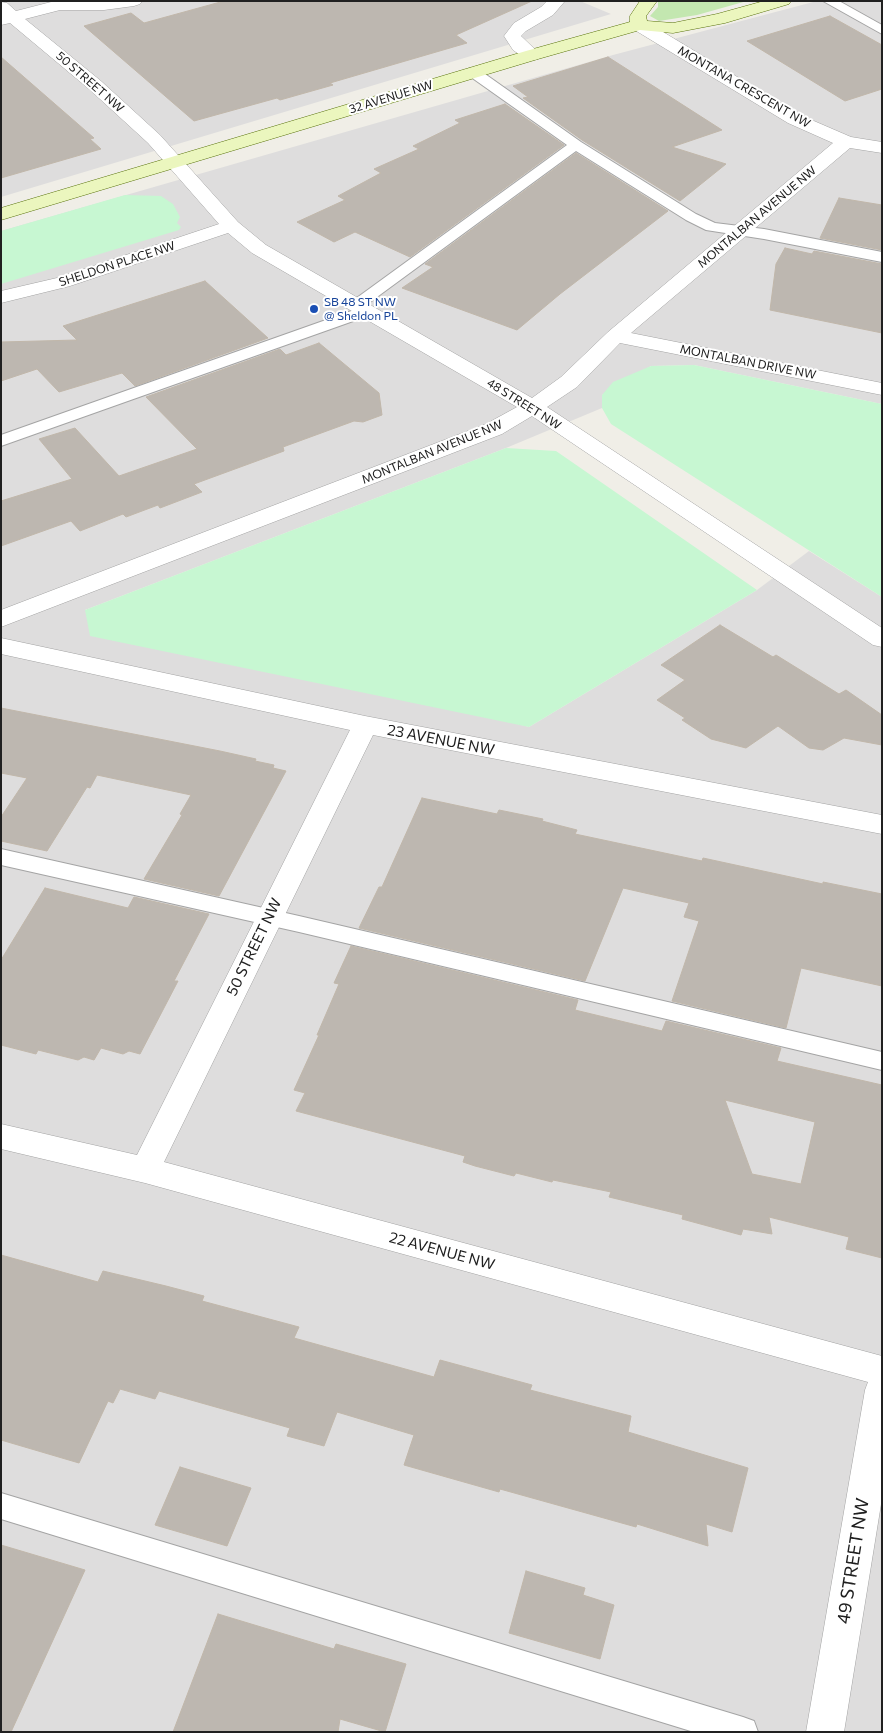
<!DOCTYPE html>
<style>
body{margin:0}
#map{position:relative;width:883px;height:1733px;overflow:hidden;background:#f0eee7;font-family:Commissioner,sans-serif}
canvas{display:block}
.frame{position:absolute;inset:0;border:2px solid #202020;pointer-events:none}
</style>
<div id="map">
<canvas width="883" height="1733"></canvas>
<div class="frame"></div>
</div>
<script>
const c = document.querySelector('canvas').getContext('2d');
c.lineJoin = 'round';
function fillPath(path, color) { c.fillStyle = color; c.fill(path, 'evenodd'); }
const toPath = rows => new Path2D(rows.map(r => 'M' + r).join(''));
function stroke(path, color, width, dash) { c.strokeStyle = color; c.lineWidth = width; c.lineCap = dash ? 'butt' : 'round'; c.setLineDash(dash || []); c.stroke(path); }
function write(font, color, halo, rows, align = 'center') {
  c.font = font + ' Commissioner,sans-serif'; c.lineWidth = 4; c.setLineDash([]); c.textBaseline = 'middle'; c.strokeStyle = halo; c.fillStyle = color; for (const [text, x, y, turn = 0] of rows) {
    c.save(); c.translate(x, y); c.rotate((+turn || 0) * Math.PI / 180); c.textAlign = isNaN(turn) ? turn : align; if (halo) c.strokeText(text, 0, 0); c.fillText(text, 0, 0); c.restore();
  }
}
fillPath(toPath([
 [1,1,580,1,611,14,1,197],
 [817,1,882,1,882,404,694,365,651,366,602,395,602,408,506,448,85,610,529,727,757,590,809,551,882,597,882,1732,1,1732,1,231,613,55]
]), '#dedddd');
fillPath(toPath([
 [658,1,747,1,697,15,659,21,650,16,658,7]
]), '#c3e7b0');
fillPath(toPath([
 [125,195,161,196,173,204,180,217,177,223,181,227,179,230,1,284,1,231],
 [694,365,882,404,882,597,611,424,602,408,602,395,613,382,651,366],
 [506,448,556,451,757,590,529,727,90,636,85,610]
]), '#c7f7d2');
const building = toPath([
 [224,1,532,1,456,35,467,43,330,83,333,85,280,100,277,98,194,121,84,26,131,13,144,23,224,1],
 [830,16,882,45,882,89,845,101,747,41,830,16],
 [1,57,94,138,90,139,101,149,1,178,1,57],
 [608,57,722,130,672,147,726,164,680,201,582,140,523,98,528,97,513,86,608,57],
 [505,104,564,145,410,257,355,232,334,242,297,222,345,200,338,196,381,173,374,169,419,149,413,146,460,123,455,120,505,104],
 [576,153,668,211,560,294,517,330,402,288,433,267,425,264,576,153],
 [839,198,882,205,882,250,820,238,839,198],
 [785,248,812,254,814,251,882,264,882,333,770,310,776,264,785,248],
 [205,281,268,338,135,386,122,373,59,392,37,369,1,381,1,342,77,340,63,326,205,281],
 [319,343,379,393,382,415,363,422,354,421,283,447,284,451,194,484,202,492,160,508,158,505,126,517,123,514,80,531,71,521,1,546,1,501,72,479,39,439,75,428,119,476,197,449,146,397,280,349,286,355,319,343],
 [720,625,773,657,776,655,839,694,846,690,882,715,882,745,844,738,823,750,809,748,778,726,746,748,711,739,682,720,685,718,657,700,685,680,661,665,720,625],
 [1,708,220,751,256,759,255,761,274,765,273,768,286,771,219,896,144,879,182,815,180,814,191,795,97,775,90,788,87,787,47,851,1,841,1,817,27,778,1,773,1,708],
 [422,798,497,814,499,810,543,819,542,821,577,830,575,834,702,861,703,858,823,884,823,882,882,894,882,986,801,968,786,1028,672,1001,699,921,684,917,689,903,623,888,585,981,359,928,379,887,382,887,422,798],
 [45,888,128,908,134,897,209,914,174,981,178,981,140,1054,129,1051,123,1054,101,1048,94,1060,84,1057,78,1060,38,1050,36,1054,1,1045,1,960,45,888],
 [351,946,578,1000,575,1010,662,1031,666,1021,781,1048,777,1061,882,1085,882,1258,846,1249,849,1237,769,1217,772,1234,743,1229,741,1235,682,1219,683,1215,609,1197,611,1192,553,1180,552,1182,516,1173,514,1176,475,1166,463,1162,465,1156,296,1111,305,1093,294,1090,319,1035,317,1035,339,984,334,983,351,946],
 [725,1100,815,1122,801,1184,752,1174,725,1100],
 [1,1255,98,1282,103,1271,166,1286,204,1296,202,1301,299,1327,294,1338,434,1377,440,1360,532,1385,530,1390,631,1416,628,1432,748,1468,732,1532,706,1524,708,1546,637,1524,636,1527,500,1489,499,1492,404,1465,414,1435,337,1412,324,1446,287,1436,290,1428,159,1391,155,1399,120,1389,113,1403,108,1401,79,1463,1,1440,1,1255],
 [180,1467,251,1488,227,1546,155,1525,180,1467],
 [1,1545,85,1570,11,1732,1,1732,1,1545],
 [526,1571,585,1588,583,1595,614,1605,600,1659,509,1633,526,1571],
 [218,1614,334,1649,336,1644,406,1664,385,1732,340,1719,338,1732,173,1732,218,1614]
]);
fillPath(building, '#bdb7b0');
stroke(building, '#c1b7aa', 1);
const lane = toPath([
 [823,1,839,1,882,25,882,34,823,1],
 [473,68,478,69,581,142,696,214,715,223,764,229,882,252,882,262,764,239,706,230,686,220,576,151,362,308,373,308,375,311,373,314,1,446,1,435,357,309,349,308,347,305,567,145,468,75,466,72,468,69,473,68],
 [1,849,299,916,882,1052,882,1070,299,932,1,865,1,849],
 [1,1493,743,1717,754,1721,758,1732,694,1732,1,1519,1,1493]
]);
const street = toPath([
 [55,1,142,1,140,4,134,6,104,10,60,10,25,19,101,81,160,135,238,222,266,245,532,398,561,377,608,332,833,143,788,123,633,29,631,25,633,21,645,21,800,115,851,137,882,142,882,153,850,148,631,333,882,383,882,395,620,343,577,387,547,407,882,628,882,647,873,645,532,416,502,434,1,627,1,610,486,424,517,407,252,253,228,233,70,286,1,303,1,291,57,278,219,224,148,143,89,89,10,23,1,25,1,2,7,3,16,11,55,1],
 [547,1,565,1,553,15,526,31,521,36,541,55,538,59,532,60,526,59,513,50,504,36,514,23,541,7,547,1],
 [1,638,365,716,882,815,882,834,373,735,164,1162,882,1356,882,1498,844,1732,806,1732,865,1390,868,1382,145,1183,1,1149,1,1124,137,1155,350,730,1,654,1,638]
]);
const secondary = toPath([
 [640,1,657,1,646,16,647,21,673,23,717,14,764,1,791,1,789,4,725,23,673,33,640,30,538,59,1,220,1,208,526,51,630,22,630,16,640,1]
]);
stroke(lane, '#a4a4a4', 2);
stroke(street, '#a4a4a4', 1);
stroke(secondary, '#58720b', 1);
fillPath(lane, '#fff');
fillPath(street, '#fff');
fillPath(secondary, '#ebf6be');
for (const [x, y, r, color] of [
 [314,309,5,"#1a4fb4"]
]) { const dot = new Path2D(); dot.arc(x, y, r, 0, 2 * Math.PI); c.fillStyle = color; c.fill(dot); stroke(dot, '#fff', 2); }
write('12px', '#202020', '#fff', [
 ["50 STREET NW",90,82,41],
 ["MONTANA CRESCENT NW",744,87,30],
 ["32 AVENUE NW",391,97,-17],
 ["MONTALBAN AVENUE NW",757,217,-40],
 ["SHELDON PLACE NW",117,264,-18],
 ["MONTALBAN DRIVE NW",748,362,11],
 ["48 STREET NW",524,404,32],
 ["MONTALBAN AVENUE NW",432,452,-22]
]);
write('12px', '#164399', '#fff', [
 ["SB 48 ST NW",324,302],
 ["@ Sheldon PL",324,316]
], 'left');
write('15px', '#202020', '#fff', [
 ["23 AVENUE NW",441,740,11],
 ["50 STREET NW",254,947,-64],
 ["22 AVENUE NW",442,1251,15]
]);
write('18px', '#202020', '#fff', [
 ["49 STREET NW",853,1561,-81]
]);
</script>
